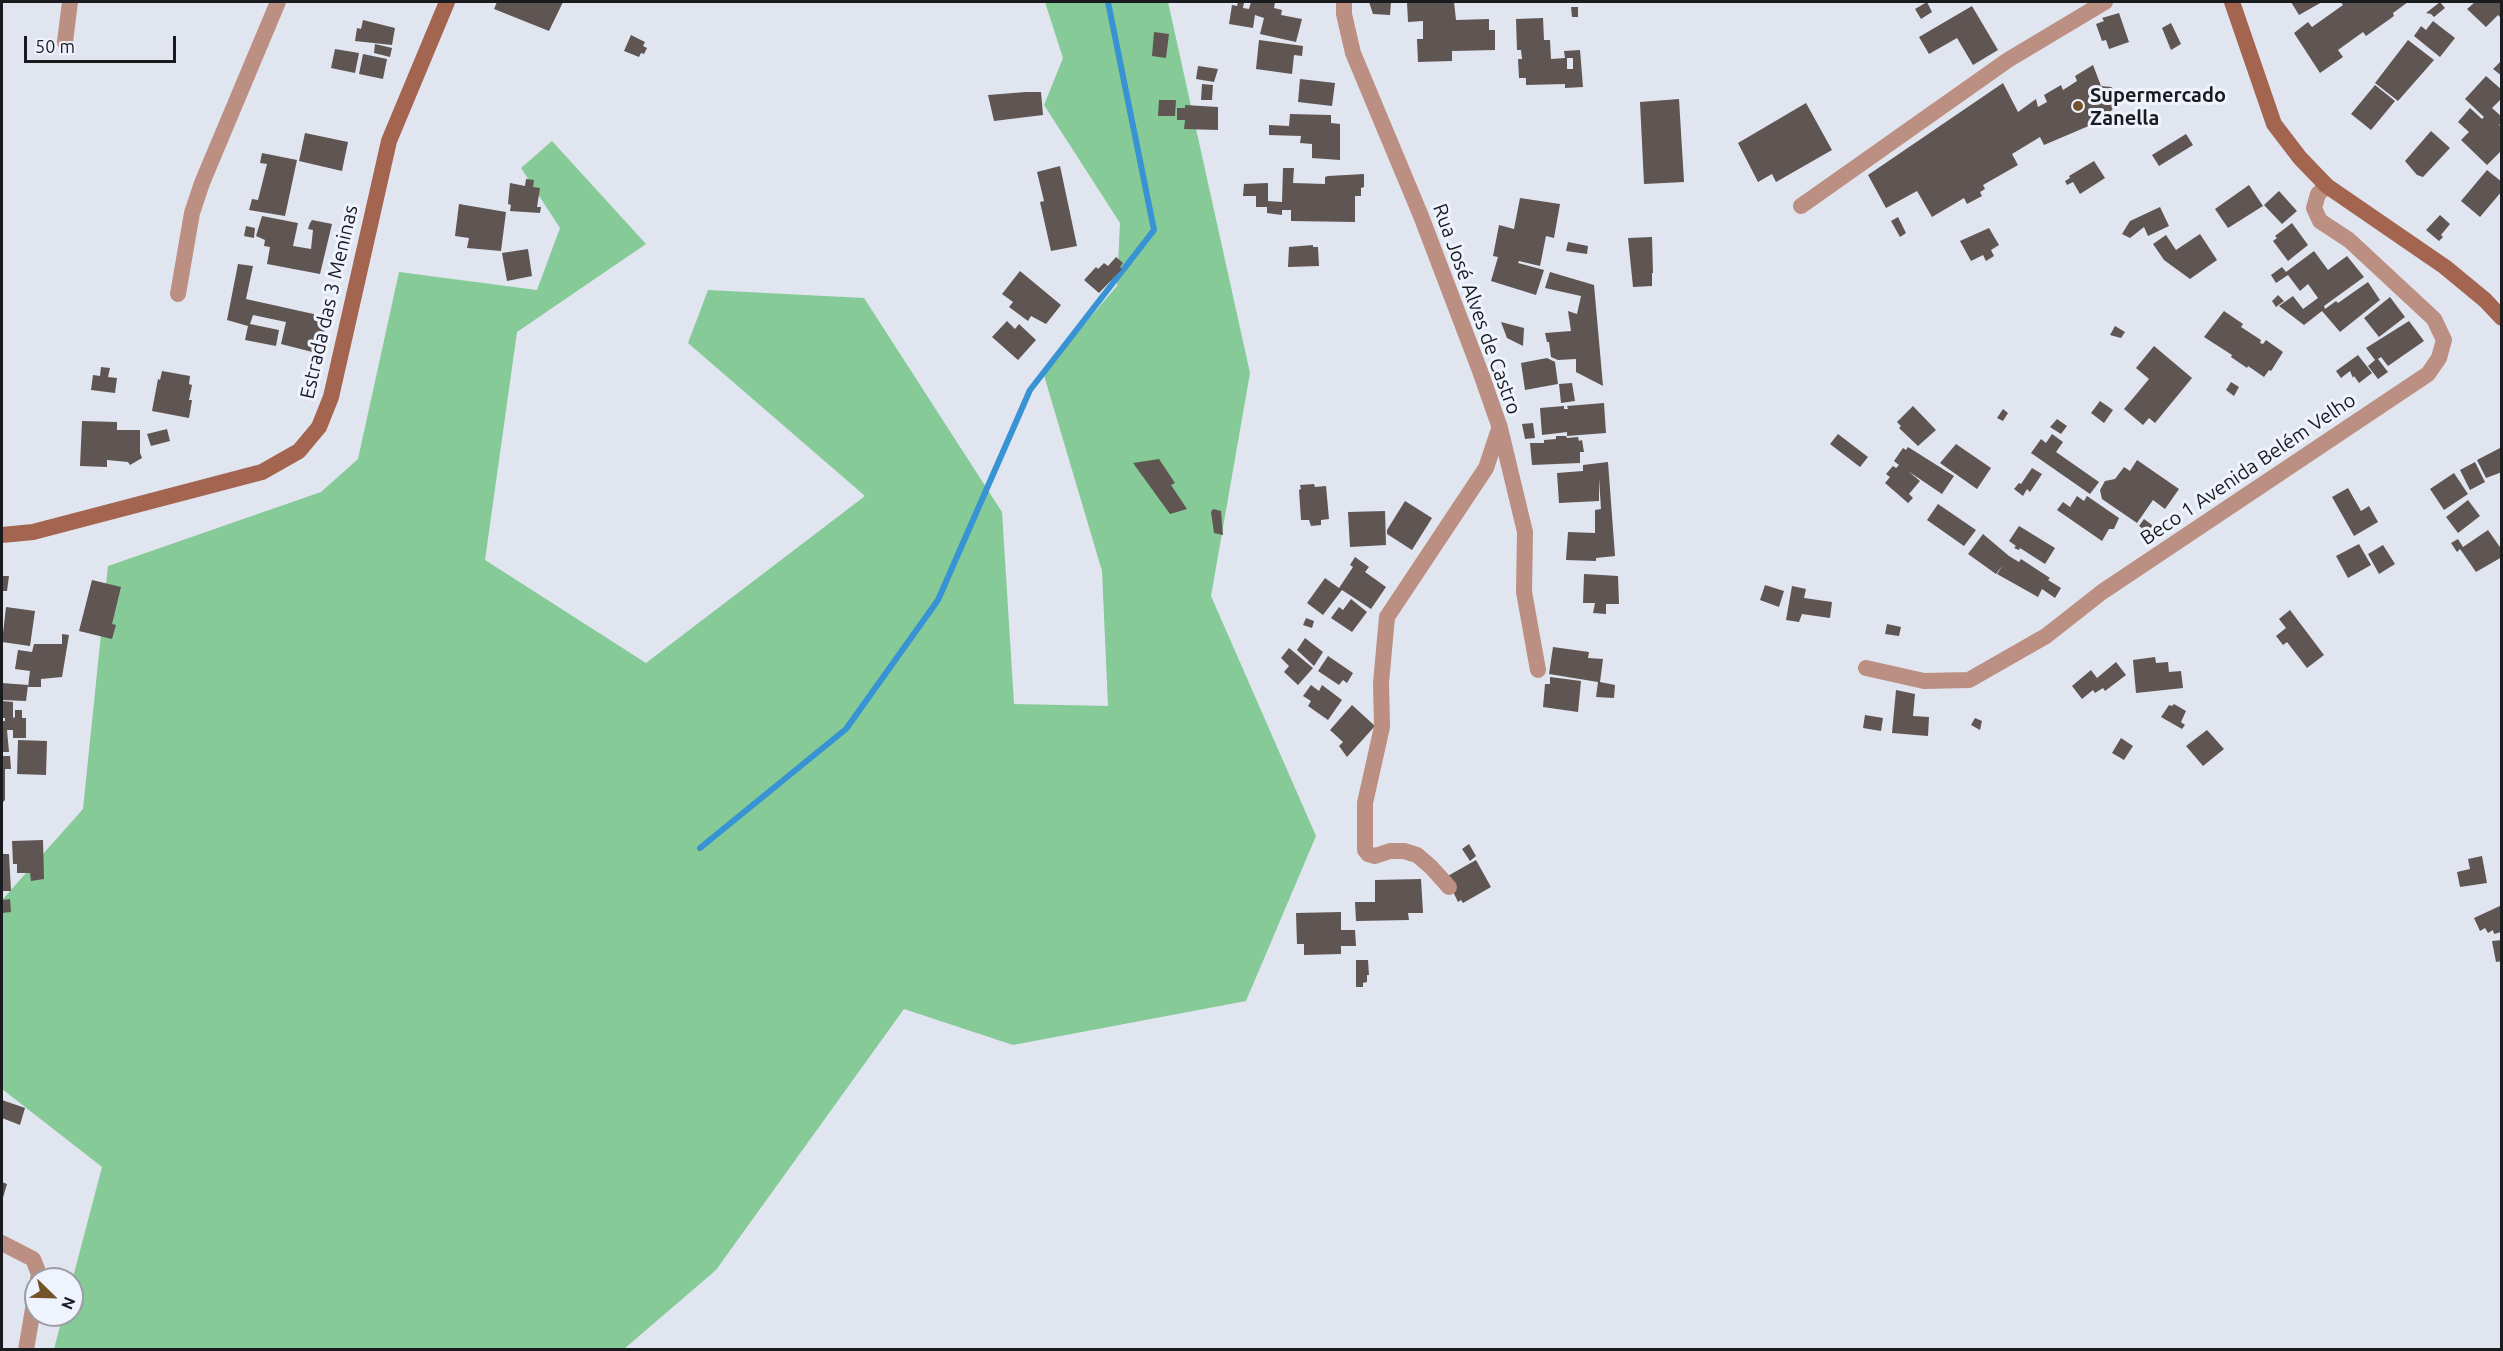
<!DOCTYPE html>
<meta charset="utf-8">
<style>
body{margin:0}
#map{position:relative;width:2503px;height:1351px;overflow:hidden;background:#e1e5f0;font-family:Ubuntu,sans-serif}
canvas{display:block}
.frame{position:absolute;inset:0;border:3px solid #1a1b1e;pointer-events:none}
.north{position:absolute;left:24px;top:1267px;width:60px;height:60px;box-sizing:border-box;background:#eff3fd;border:2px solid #9a9da4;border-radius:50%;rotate:113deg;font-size:16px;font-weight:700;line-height:24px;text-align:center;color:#1a1b1e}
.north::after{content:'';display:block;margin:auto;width:21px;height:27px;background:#74532a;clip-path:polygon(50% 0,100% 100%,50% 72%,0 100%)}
.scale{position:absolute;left:24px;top:36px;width:152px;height:27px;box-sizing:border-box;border:3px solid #1a1b1e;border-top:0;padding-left:8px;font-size:18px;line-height:21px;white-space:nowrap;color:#1a1b1e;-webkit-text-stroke:4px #eff3fd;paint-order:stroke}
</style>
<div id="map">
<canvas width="2503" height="1351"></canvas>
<div class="frame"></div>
<div class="north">N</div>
<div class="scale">50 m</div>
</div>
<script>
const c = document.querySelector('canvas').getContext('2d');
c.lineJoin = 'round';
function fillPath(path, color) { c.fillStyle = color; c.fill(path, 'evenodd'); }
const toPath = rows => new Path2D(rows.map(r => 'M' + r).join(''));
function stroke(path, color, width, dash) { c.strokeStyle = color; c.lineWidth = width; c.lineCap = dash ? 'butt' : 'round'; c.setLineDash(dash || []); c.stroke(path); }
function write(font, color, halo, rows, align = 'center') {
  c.font = font + ' Ubuntu,sans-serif'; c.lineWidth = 6; c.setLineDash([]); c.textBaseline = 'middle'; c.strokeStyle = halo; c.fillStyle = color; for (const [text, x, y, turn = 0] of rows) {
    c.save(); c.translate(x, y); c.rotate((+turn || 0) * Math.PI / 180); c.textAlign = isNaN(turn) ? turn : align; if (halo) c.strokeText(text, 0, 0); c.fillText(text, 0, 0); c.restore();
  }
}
fillPath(toPath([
 [1045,2,1168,2,1250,373,1211,596,1316,836,1246,1001,1013,1045,904,1009,716,1270,624,1349,54,1349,63,1315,72,1315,72,1281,102,1167,2,1089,2,900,83,809,108,566,321,492,358,459,399,272,537,290,560,228,521,168,552,141,646,244,517,332,485,560,646,663,865,496,688,343,708,290,864,298,1002,512,1014,704,1108,706,1102,571,1043,372,1117,286,1120,223,1044,105,1063,58]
]), '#85ca97');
stroke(toPath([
 [700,848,846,729,938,600,1030,390,1154,230,1108,2]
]), '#3793d3', 6);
fillPath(toPath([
 [497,2,563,2,549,31,494,9],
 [1238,2,1244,2,1243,8,1249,9,1251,2,1275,2,1274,8,1282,10,1281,15,1302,19,1296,42,1260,34,1264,18,1255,15,1253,28,1229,24,1232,5,1237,6],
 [1369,2,1391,2,1390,15,1373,14],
 [1407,2,1454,2,1456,20,1489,19,1489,30,1495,30,1495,50,1452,51,1452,61,1418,62,1417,39,1423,39,1423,21,1408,22],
 [1927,2,1932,12,1921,19,1915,9],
 [2291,2,2322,2,2299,15],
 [2341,2,2408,2,2393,13,2394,16,2366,36,2363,32,2338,50,2343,57,2320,73,2294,33,2308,22,2312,27,2343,5],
 [2440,2,2445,8,2434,17,2431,14,2426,13],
 [2475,2,2502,2,2502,19,2498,15,2486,27,2467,9],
 [1972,6,1998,50,1973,65,1957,38,1929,54,1919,37],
 [1571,7,1578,7,1578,17,1572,17],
 [2119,13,2129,42,2109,49,2106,40,2102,41,2096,24,2104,21,2102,18],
 [1543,18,1544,40,1550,40,1551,59,1565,58,1564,51,1580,50,1583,87,1565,88,1565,84,1526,85,1526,78,1519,78,1518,59,1522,59,1521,50,1517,50,1516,19],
 [1567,58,1573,58,1573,69,1567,69],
 [363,20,395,28,392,45,355,41,357,28,361,29],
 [2433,21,2455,38,2440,57,2414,36,2421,26,2426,30],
 [2171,23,2181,44,2171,50,2162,28],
 [1154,32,1169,34,1166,58,1152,56],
 [631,35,645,42,643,46,647,48,644,54,641,53,639,57,624,51],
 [1259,40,1303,46,1302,56,1294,55,1292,74,1256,69],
 [2408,40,2434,60,2398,101,2375,83],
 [375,44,392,48,390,57,374,53],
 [335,49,359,53,355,73,331,68],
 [363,54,387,59,383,79,359,74],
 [2502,60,2502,76,2493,69],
 [2093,65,2101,86,2111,87,2118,92,2119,100,2111,111,2091,125,2044,145,2040,137,2012,154,2018,165,1983,185,1985,189,1980,192,1982,196,1967,204,1964,198,1932,217,1917,191,1886,208,1868,175,2003,83,2018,112,2036,99,2038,107,2047,102,2044,95,2061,85,2063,90,2077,81,2075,76],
 [1198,66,1218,69,1214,82,1196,79],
 [2486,76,2502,90,2502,98,2492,108,2502,117,2502,122,2499,125,2502,128,2502,150,2487,165,2461,140,2469,132,2458,122,2470,108,2482,119,2484,117,2465,99],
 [1300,79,1335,83,1332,106,1298,102],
 [1202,84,1213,85,1212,100,1201,100],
 [2375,85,2395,101,2371,130,2351,114],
 [1026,92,1041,92,1043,115,994,121,988,95],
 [1679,99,1684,182,1644,184,1640,102],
 [1159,100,1176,100,1175,116,1158,116],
 [1806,103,1832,150,1776,182,1772,174,1758,182,1738,143],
 [1185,105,1218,107,1218,130,1184,129,1185,120,1177,120,1177,108,1185,108],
 [1290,114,1331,115,1331,123,1340,124,1340,160,1312,158,1312,144,1300,143,1301,136,1269,135,1269,125,1289,126],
 [2431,131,2450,148,2423,177,2417,175,2405,161],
 [305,133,348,142,342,171,299,161],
 [2186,134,2193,145,2159,166,2152,155],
 [262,153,297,160,285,216,249,210,252,199,258,200,267,164,260,163],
 [2094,161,2105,178,2080,194,2073,182,2067,185,2065,181,2070,178,2069,176],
 [1060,166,1077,246,1051,251,1040,202,1044,201,1037,172],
 [1283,168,1294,168,1293,183,1325,184,1325,177,1328,176,1364,174,1364,187,1361,188,1361,196,1355,196,1355,222,1291,221,1291,210,1282,210,1282,215,1267,213,1267,207,1256,207,1256,196,1243,196,1244,184,1268,183,1268,201,1282,202],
 [2487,170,2502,182,2502,191,2480,217,2461,201],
 [526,179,534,180,533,187,540,188,537,207,541,207,540,213,510,211,511,205,508,204,510,183,525,186],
 [2249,185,2263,206,2228,228,2215,209],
 [2279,191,2297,211,2282,224,2264,205],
 [1520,198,1560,204,1554,238,1546,236,1540,266,1519,261,1518,263,1544,270,1536,295,1491,281,1498,257,1493,256,1499,225,1514,229],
 [459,204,506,212,501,251,467,248,469,238,455,236],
 [2160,207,2169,226,2148,236,2144,227,2130,238,2122,234,2130,221],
 [2440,215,2450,224,2441,235,2443,237,2439,241,2426,230],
 [262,216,298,223,293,246,311,249,313,230,308,229,310,223,312,220,332,224,320,274,267,264,270,247,264,246,265,240,256,236],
 [1898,217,1906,233,1900,237,1891,221],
 [2292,223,2308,245,2288,261,2273,241,2277,238,2275,236],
 [246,226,255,228,254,238,244,236],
 [1989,228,1999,245,1991,250,1994,256,1986,261,1983,255,1971,261,1960,241],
 [2200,234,2217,260,2190,279,2164,260,2153,244,2166,235,2176,250],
 [1652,237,1653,273,1652,273,1652,286,1633,287,1628,238],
 [1568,242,1588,246,1587,254,1566,251],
 [1313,245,1313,247,1318,247,1319,266,1288,267,1289,247],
 [528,249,532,276,507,281,502,253],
 [2314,251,2328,270,2347,256,2364,277,2324,306,2325,309,2336,301,2338,303,2368,282,2380,300,2340,332,2322,311,2304,325,2279,306,2293,296,2303,309,2318,298,2308,284,2300,291,2288,275,2276,283,2271,275,2282,267,2286,272],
 [1116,257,1123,263,1120,267,1122,269,1099,293,1084,280,1096,267,1098,269,1104,263,1108,266],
 [238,264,253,266,246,299,327,317,320,354,281,344,286,322,253,315,250,324,279,330,276,346,245,340,248,326,227,320],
 [1020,271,1061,305,1046,324,1031,316,1028,321,1009,307,1013,302,1002,294],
 [1550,272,1594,285,1603,386,1576,372,1576,359,1558,360,1551,357,1549,342,1547,342,1545,333,1571,331,1568,311,1577,314,1581,296,1545,288],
 [2278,295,2284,301,2276,307,2272,301],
 [2390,297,2405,317,2379,337,2364,318],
 [2224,311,2243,324,2241,327,2261,340,2260,343,2263,344,2266,340,2283,352,2271,371,2269,370,2264,377,2248,366,2247,368,2231,357,2232,355,2204,337],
 [1007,321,1015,329,1019,324,1036,340,1018,360,992,337],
 [2409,321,2424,341,2388,366,2381,357,2378,359,2388,372,2378,379,2368,366,2375,360,2366,348],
 [1501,322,1524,328,1523,346,1507,338],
 [2115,326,2125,332,2121,338,2110,335],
 [2154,346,2192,378,2155,423,2149,418,2143,425,2124,409,2149,379,2136,368],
 [2358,355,2372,373,2359,383,2354,376,2353,378,2350,371,2341,378,2336,371],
 [1547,358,1555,362,1558,384,1525,390,1521,363],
 [101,367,110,368,108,377,117,378,115,393,91,390,93,375,100,376],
 [162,371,190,376,189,384,192,385,189,400,192,400,189,418,152,411,158,379,160,380],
 [2231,382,2239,387,2234,396,2226,390],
 [1572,383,1575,401,1561,403,1559,384],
 [2100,401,2113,410,2104,423,2091,413],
 [1604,403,1606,433,1567,436,1567,432,1542,435,1540,408,1564,406,1564,409,1568,409,1567,406],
 [1913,406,1936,430,1918,446,1899,428,1901,426,1897,422],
 [2003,409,2008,413,2003,421,1997,418],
 [2057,419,2067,426,2061,434,2050,427],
 [82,421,117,422,117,430,140,430,140,453,142,458,130,465,128,462,107,460,107,467,80,466],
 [1533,423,1535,438,1525,439,1522,424],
 [167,429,170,441,151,446,147,434],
 [1838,434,1868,457,1860,467,1830,444],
 [2052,434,2063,442,2056,452,2099,482,2090,494,2031,453,2041,439,2046,443],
 [1556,436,1566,436,1567,438,1578,437,1579,441,1582,440,1584,452,1580,452,1580,463,1532,465,1530,443,1544,443,1544,440,1556,439],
 [1956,444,1991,468,1977,489,1940,463],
 [1908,447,1954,476,1942,494,1908,471,1920,481,1909,494,1913,498,1908,503,1885,483,1890,477,1886,474,1893,466,1896,468,1899,465,1894,461,1903,448,1906,450],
 [2502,447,2502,472,2486,478,2477,460],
 [1159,459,1175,483,1171,485,1187,509,1170,514,1133,463],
 [2137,460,2179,489,2165,509,2153,500,2137,523,2102,499,2100,490,2105,481,2115,479,2124,467,2130,471],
 [1608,462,1615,556,1596,558,1596,561,1566,560,1568,532,1595,533,1595,510,1601,509,1599,478,1599,501,1559,503,1557,473,1583,471,1583,465],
 [2475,462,2485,482,2470,490,2460,470],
 [2032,468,2042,474,2030,492,2027,489,2023,496,2014,489,2019,483,2021,484],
 [2454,473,2468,494,2444,510,2430,489],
 [1314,484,1315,487,1326,486,1329,519,1321,520,1321,525,1311,526,1309,520,1301,520,1299,490,1301,489,1300,485],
 [2348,488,2361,511,2369,506,2378,522,2354,536,2332,497],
 [2077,496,2084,501,2087,496,2119,518,2114,529,2109,529,2102,541,2057,510,2063,502,2070,507],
 [2468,500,2480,516,2458,533,2446,517],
 [1405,501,1432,518,1412,550,1387,534,1387,530],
 [1938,504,1976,530,1964,546,1927,520],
 [1213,509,1221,511,1223,535,1214,533,1211,512],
 [1385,511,1386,545,1350,547,1348,512],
 [2144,519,2156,528,2152,535,2139,526],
 [2019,526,2055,548,2045,564,2020,548,2019,550,2014,548,2016,546,2009,541],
 [2488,530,2502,550,2502,557,2476,572,2460,549,2457,552,2451,543,2458,539,2463,547],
 [1983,534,2009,556,2019,562,2021,559,2050,578,2048,580,2061,588,2055,598,2042,589,2038,597,1997,574,2003,565,1996,574,1968,554],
 [2359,544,2371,565,2348,578,2336,556],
 [2383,545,2395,564,2379,574,2368,554],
 [1355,557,1369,567,1365,572,1386,587,1371,609,1342,590,1323,615,1307,603,1325,578,1339,588,1353,567,1350,565],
 [1584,574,1618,576,1619,604,1606,604,1606,614,1593,613,1595,603,1583,603],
 [2,576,9,576,7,591,2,591],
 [92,580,121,587,112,624,116,625,112,639,79,631],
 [1765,585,1784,591,1779,607,1760,600],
 [1792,586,1806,589,1804,598,1832,602,1830,618,1802,614,1799,622,1786,620],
 [1351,599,1367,612,1352,632,1331,618,1339,607,1343,610],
 [6,607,35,611,30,646,2,642],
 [2290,610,2324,655,2307,668,2287,642,2283,645,2276,636,2286,628,2279,619],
 [1306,618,1314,621,1312,628,1303,625],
 [1887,624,1901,627,1899,636,1885,634],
 [62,634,69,635,62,677,41,679,41,687,28,687,30,671,15,669,18,650,32,652,34,644,62,644],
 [1305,638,1323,652,1314,666,1297,650],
 [1553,647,1589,652,1588,658,1603,659,1600,682,1615,685,1614,698,1596,697,1598,682,1549,674],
 [1289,648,1313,668,1298,685,1284,672,1289,666,1281,658],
 [1328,656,1353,673,1347,683,1343,680,1339,685,1318,671],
 [2155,657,2156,663,2168,662,2169,672,2181,671,2183,688,2136,693,2133,660],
 [2116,662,2126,675,2105,691,2103,688,2095,693,2093,690,2082,699,2072,686,2091,670,2097,678],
 [1550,677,1581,681,1578,712,1543,707,1545,684,1550,684],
 [2,683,28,685,26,701,2,700],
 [1311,685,1319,691,1322,685,1342,700,1328,720,1308,706,1311,701,1303,696],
 [1896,690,1915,694,1913,716,1929,717,1928,736,1892,733],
 [2,701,13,702,13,718,15,717,15,710,22,710,22,718,26,718,26,738,13,738,13,730,7,730,9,752,2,752,2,721,5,721,5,718,2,718],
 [2174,704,2186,711,2181,722,2185,725,2182,729,2161,717,2169,705,2172,706],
 [1352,705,1375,726,1347,757,1339,746,1343,742,1330,730],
 [1865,715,1883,718,1881,731,1863,728],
 [1975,718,1982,721,1980,730,1971,725],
 [2207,730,2224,749,2203,766,2186,746],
 [2121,738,2133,746,2124,760,2112,753],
 [18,740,47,741,46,775,17,774],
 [2,756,10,756,11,769,5,769,5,800,2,803],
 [43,840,44,879,31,881,30,873,17,873,17,864,13,864,12,841],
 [1469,844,1476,856,1470,861,1462,849],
 [2,854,9,854,11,891,2,891],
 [2482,856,2487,883,2460,887,2457,872,2470,869,2468,859],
 [1476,860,1491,887,1463,903,1461,900,1458,902,1446,877],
 [1421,879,1423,913,1408,913,1409,920,1356,921,1355,902,1375,902,1375,880],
 [10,899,11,912,2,913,2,900],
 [2502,905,2501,932,2494,934,2493,930,2488,933,2485,928,2480,931,2474,918],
 [1341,912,1341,930,1355,930,1356,946,1341,946,1341,954,1304,955,1304,944,1297,944,1296,913],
 [2502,940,2502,961,2496,962,2492,941],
 [1356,960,1368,960,1369,975,1367,975,1367,982,1363,983,1363,987,1356,987],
 [2,1100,25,1108,20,1125,2,1118],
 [2,1182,7,1184,2,1201]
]), '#5f5552');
stroke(toPath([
 [1344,2,1344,14,1353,53,1421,216,1480,371,1500,428,1525,532,1524,592,1538,670],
 [65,42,70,2],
 [1801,206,2008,60,2105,2],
 [178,294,192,213,202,183,278,2],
 [1866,668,1924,681,1969,680,2046,636,2102,592,2428,374,2439,358,2444,340,2434,319,2349,240,2320,221,2314,208,2318,194,2327,186],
 [1449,887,1431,867,1417,855,1404,851,1390,851,1375,856,1368,854,1365,850,1365,803,1382,727,1381,683,1387,617,1486,468,1499,429],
 [2,1243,33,1259,39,1274,38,1279],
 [26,1350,36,1291]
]), '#bb8f81', 16);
stroke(toPath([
 [2232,2,2274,124,2300,158,2327,186,2445,267,2485,300,2502,318],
 [2,535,33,532,262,472,299,451,319,427,331,397,389,141,447,2]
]), '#a36450', 16);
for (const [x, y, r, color] of [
 [2078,106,6,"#74532a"]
]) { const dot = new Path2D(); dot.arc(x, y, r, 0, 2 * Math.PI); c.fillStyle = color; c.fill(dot); stroke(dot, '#eff3fd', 2); }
write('bold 20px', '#1a1b1e', '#eff3fd', [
 ["Supermercado",2090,95],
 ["Zanella",2090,118]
], 'left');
write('20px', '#1a1b1e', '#eff3fd', [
 ["Estrada das 3 Meninas",329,302,-77],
 ["Rua José Alves de Castro",1477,309,70],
 ["Beco 1 Avenida Belém Velho",2248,469,-34]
]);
</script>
